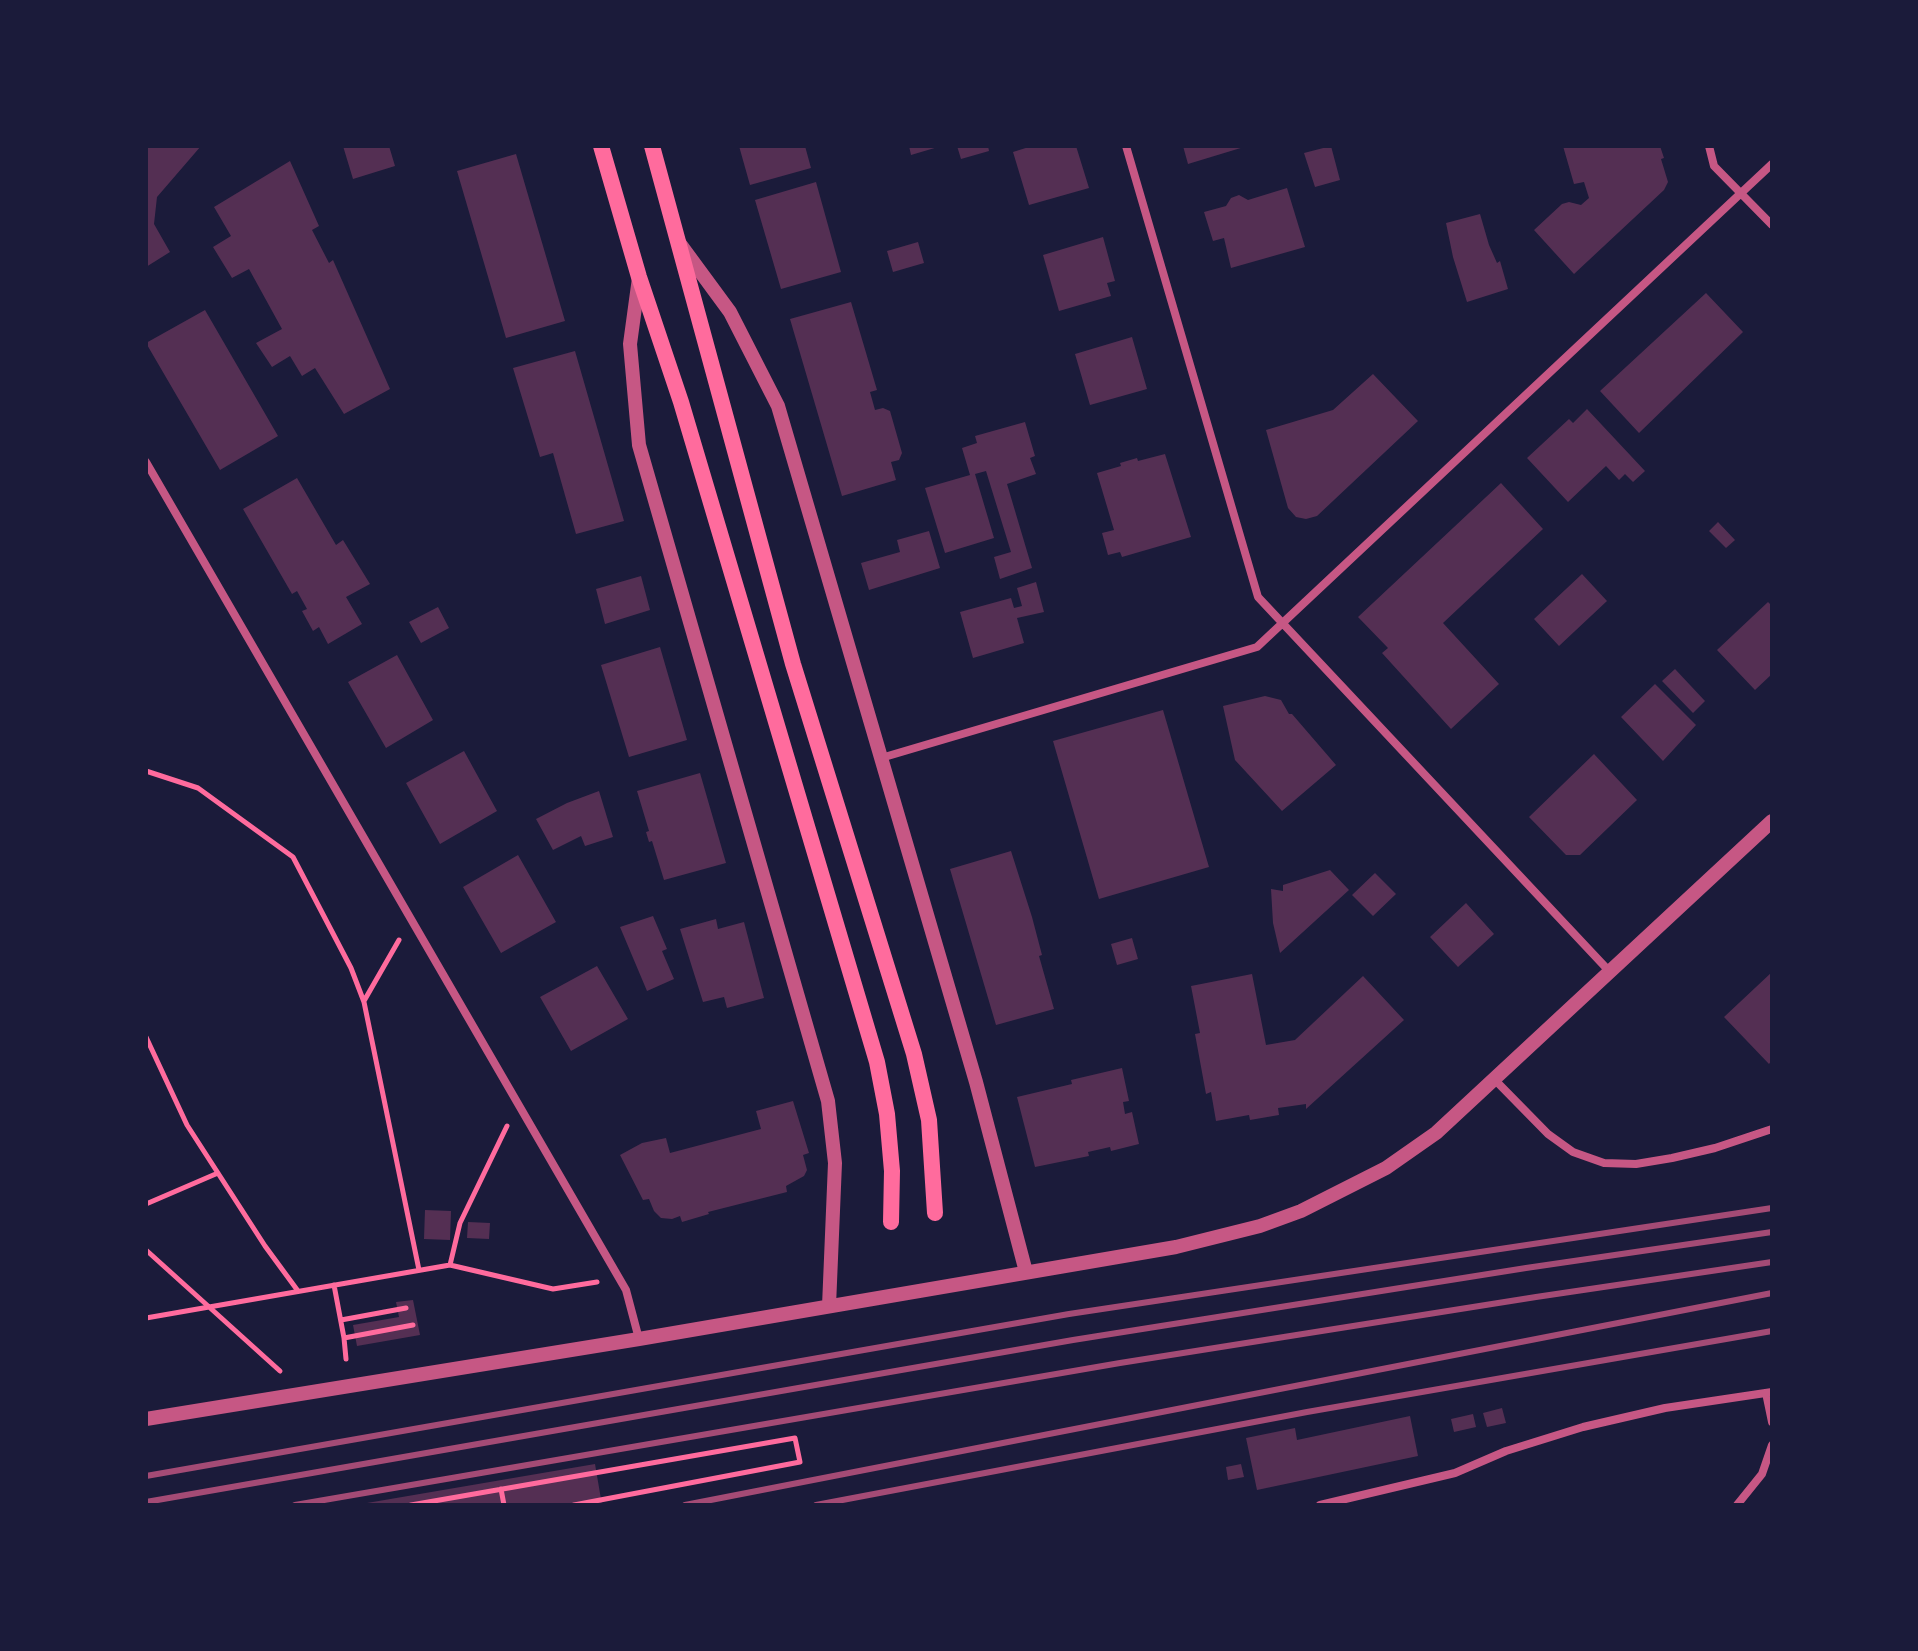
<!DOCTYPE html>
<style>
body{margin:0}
#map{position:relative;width:1918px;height:1651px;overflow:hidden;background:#1b1b3a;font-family:"Space Grotesk",sans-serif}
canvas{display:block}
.frame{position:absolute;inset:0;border:148px solid #1b1b3a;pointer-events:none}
</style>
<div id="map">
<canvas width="1918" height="1651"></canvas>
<div class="frame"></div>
</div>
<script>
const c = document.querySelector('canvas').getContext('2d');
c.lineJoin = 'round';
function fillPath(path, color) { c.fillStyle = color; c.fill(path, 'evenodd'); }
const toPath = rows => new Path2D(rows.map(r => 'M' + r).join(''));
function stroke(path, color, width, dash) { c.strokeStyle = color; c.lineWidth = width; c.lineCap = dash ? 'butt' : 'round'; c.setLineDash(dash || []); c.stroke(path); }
fillPath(toPath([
 [146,146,201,146,157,197,154,224,170,252,146,267],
 [343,146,389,146,395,166,353,179],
 [739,146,805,146,811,168,750,185],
 [909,146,938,146,938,147,911,155],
 [957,146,988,146,989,151,961,159],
 [1032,146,1076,146,1089,188,1029,205,1013,152],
 [1183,146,1244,146,1244,147,1188,164],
 [1331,146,1340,180,1315,187,1304,153],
 [1563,146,1660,146,1664,158,1661,159,1668,182,1664,190,1574,274,1534,230,1562,204,1569,202,1581,205,1589,198,1584,182,1574,184],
 [516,154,565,321,506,338,457,171],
 [290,161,319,226,312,230,329,263,333,260,390,389,344,414,315,368,302,376,290,356,272,367,256,343,282,329,249,269,232,278,213,247,231,236,214,207],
 [816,182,841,272,781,289,755,200],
 [1287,188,1305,247,1231,268,1224,238,1213,241,1204,212,1226,206,1231,198,1239,195,1248,200],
 [1480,214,1489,245,1497,263,1500,261,1508,289,1467,302,1453,257,1446,223],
 [1103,237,1115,281,1107,283,1111,296,1059,311,1043,255],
 [918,242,924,263,893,272,887,251],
 [1706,293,1743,332,1639,433,1600,391],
 [851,302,877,390,870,392,875,410,883,408,890,411,902,453,899,460,891,462,896,480,842,496,790,319],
 [205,310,278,436,220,470,146,343],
 [1132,337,1147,389,1090,405,1075,354],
 [575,351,624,521,576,534,553,453,540,457,513,368],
 [1373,374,1418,421,1317,516,1306,519,1296,517,1288,508,1266,430,1333,410],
 [1587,409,1645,471,1633,482,1625,474,1619,480,1606,466,1568,502,1527,458,1569,419,1573,423],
 [1025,422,1035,456,1030,458,1036,474,1007,484,1032,568,1000,579,994,557,1011,552,986,471,975,474,994,538,945,553,925,488,970,475,962,448,977,443,975,436],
 [1165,454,1191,537,1122,557,1120,552,1108,555,1102,533,1114,530,1097,473,1121,466,1120,463,1137,458,1138,461],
 [297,478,336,545,343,540,370,584,346,597,362,624,328,644,319,627,313,631,302,611,307,609,297,591,292,594,243,509],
 [1501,483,1543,529,1443,623,1499,684,1451,729,1382,653,1388,648,1358,617],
 [1718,522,1735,540,1726,548,1709,531],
 [929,531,940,568,869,590,861,563,900,552,897,540],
 [1582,574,1607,601,1559,646,1534,619],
 [641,576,650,610,605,624,596,589],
 [1036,582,1044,612,1017,618,1024,643,973,658,960,612,1011,598,1014,608,1022,606,1017,588],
 [1768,602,1772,606,1772,674,1755,690,1717,650],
 [438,607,449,628,421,643,409,622],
 [660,647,687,740,629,757,601,665],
 [397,655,433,720,386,748,348,682],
 [1675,669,1705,701,1693,713,1662,681],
 [1655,684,1696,725,1663,761,1621,717],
 [1265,696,1281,700,1289,714,1292,714,1336,765,1282,811,1235,760,1223,706],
 [1163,710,1209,867,1099,899,1053,741],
 [464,751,497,811,440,844,406,783],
 [1594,754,1637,800,1580,855,1566,855,1529,817],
 [700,773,726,863,664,880,652,841,649,842,646,832,649,831,637,791],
 [599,791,613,837,585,846,581,836,553,850,536,819,567,803],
 [1011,851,1032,917,1042,955,1039,956,1054,1009,996,1025,950,869],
 [518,855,556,922,501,953,463,887],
 [1330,870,1349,890,1280,953,1273,923,1271,889,1283,891,1283,885],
 [1375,873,1396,894,1373,916,1352,895],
 [1466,903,1494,934,1458,967,1430,937],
 [653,916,667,949,662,951,674,979,647,991,620,927],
 [716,919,718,929,744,922,764,998,727,1008,724,997,703,1002,680,929],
 [1132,938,1138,959,1117,965,1111,944],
 [597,966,628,1019,571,1051,540,997],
 [1772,972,1772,1060,1769,1064,1724,1017],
 [1252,974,1266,1045,1295,1040,1363,976,1404,1020,1306,1109,1306,1104,1278,1108,1279,1115,1250,1120,1249,1115,1216,1121,1211,1092,1206,1094,1195,1034,1200,1033,1191,986],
 [1122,1068,1129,1101,1123,1102,1125,1114,1132,1112,1139,1144,1111,1151,1110,1147,1088,1152,1089,1156,1035,1167,1017,1097,1072,1084,1071,1080],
 [793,1101,809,1153,803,1155,807,1170,804,1176,786,1186,787,1192,708,1212,709,1214,682,1222,680,1216,672,1219,661,1218,654,1211,649,1199,643,1200,620,1155,642,1143,666,1138,670,1153,761,1129,756,1111],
 [425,1210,451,1211,450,1240,424,1239],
 [468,1222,490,1223,489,1239,467,1238],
 [413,1300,420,1335,357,1346,353,1325,399,1317,396,1302],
 [1502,1408,1506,1423,1487,1427,1483,1413],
 [1473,1414,1476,1427,1454,1432,1451,1419],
 [1410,1416,1418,1456,1257,1490,1246,1438,1295,1428,1297,1440],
 [595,1464,602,1505,367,1505,367,1503],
 [1241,1464,1244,1477,1228,1480,1226,1467]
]), '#542f53');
stroke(toPath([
 [146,771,198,788,293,857,351,968,364,1002,419,1270],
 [364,1001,399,940],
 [146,1037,187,1125,265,1246,298,1291],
 [146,1204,218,1173],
 [146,1250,280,1371],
 [450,1265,460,1223,507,1126],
 [334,1285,344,1338,413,1325],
 [146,1318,450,1265,553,1289,597,1282],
 [341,1320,406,1308],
 [344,1338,346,1359],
 [501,1489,504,1505],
 [411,1505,795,1438,800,1462,574,1505]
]), '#ff6b9d', 5);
stroke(toPath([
 [1126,146,1258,597,1610,972],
 [1709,146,1714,166,1772,225],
 [146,462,626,1290,639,1339],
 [881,758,1257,647,1772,164],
 [1495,1080,1548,1134,1573,1152,1604,1163,1636,1164,1672,1158,1715,1148,1772,1129],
 [1766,1393,1772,1422],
 [1320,1505,1455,1473,1506,1451,1583,1427,1665,1408,1772,1392],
 [1737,1505,1762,1474,1772,1445]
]), '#c65784', 8);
stroke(toPath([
 [680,244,730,312,778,406,976,1082,1026,1272],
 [639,278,630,344,639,445,828,1101,835,1163,829,1306],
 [146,1419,639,1339,1176,1247,1260,1226,1301,1211,1386,1168,1436,1133,1772,821]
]), '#c65784', 14);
stroke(toPath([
 [601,146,639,277,681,402,877,1062,887,1114,892,1171,891,1222],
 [652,146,793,664,914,1054,929,1120,935,1213]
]), '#ff6b9d', 16);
stroke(toPath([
 [146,1476,1069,1314,1772,1208],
 [146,1502,1073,1340,1526,1268,1772,1232],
 [295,1505,1120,1363,1536,1297,1772,1262],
 [685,1505,1772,1293],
 [816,1505,1307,1412,1772,1331]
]), '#a44b75', 6);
</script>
